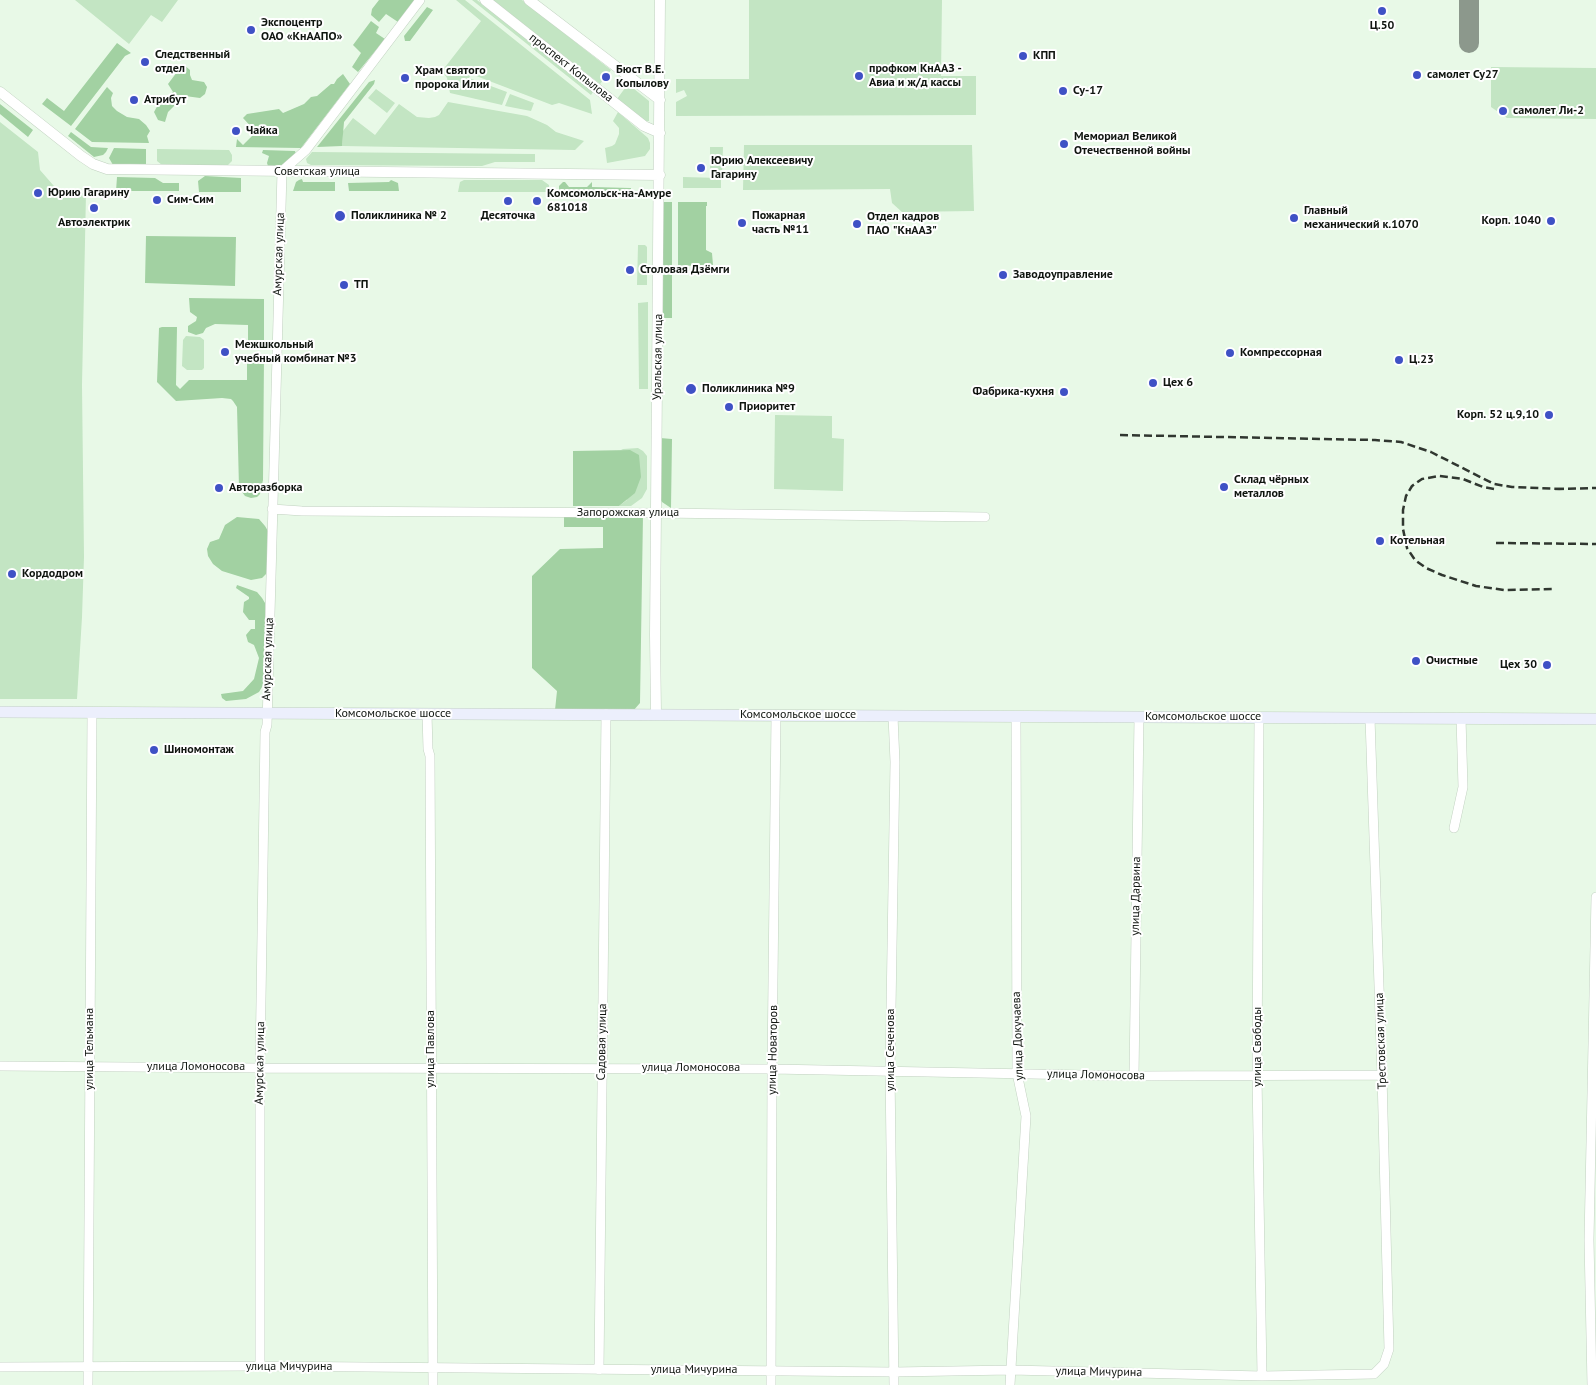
<!DOCTYPE html>
<meta charset="utf-8">
<style>
body{margin:0}
canvas{display:block;background:#e8f9e7}
</style>
<canvas width="1596" height="1385"></canvas>
<script>
const c = document.querySelector('canvas').getContext('2d');
c.lineJoin = 'round';
function fillPath(path, color) { c.fillStyle = color; c.fill(path, 'evenodd'); }
const toPath = rows => new Path2D(rows.map(r => 'M' + r).join(''));
function stroke(path, color, width, dash) { c.strokeStyle = color; c.lineWidth = width; c.lineCap = dash ? 'butt' : 'round'; c.setLineDash(dash || []); c.stroke(path); }
function write(font, color, halo, rows, align = 'center') {
  c.font = font + ' "PT Sans",sans-serif'; c.lineWidth = 4; c.setLineDash([]); c.textBaseline = 'middle'; c.strokeStyle = halo; c.fillStyle = color; for (const [text, x, y, turn = 0] of rows) {
    c.save(); c.translate(x, y); c.rotate((+turn || 0) * Math.PI / 180); c.textAlign = isNaN(turn) ? turn : align; if (halo) c.strokeText(text, 0, 0); c.fillText(text, 0, 0); c.restore();
  }
}
fillPath(toPath([
 [75,0,178,0,162,22,151,15,129,44],
 [456,0,465,0,590,100,592,114,559,103,552,105,471,74,469,78,507,92,502,105,450,93,447,78,442,71,481,21],
 [472,0,477,0,593,92,591,95],
 [493,0,522,0,611,70,600,84],
 [749,0,942,0,941,76,976,76,976,115,676,116,676,102,687,96,684,90,676,93,676,79,749,79],
 [1491,67,1596,68,1596,119,1507,118,1491,107],
 [628,84,649,101,649,121,645,121,617,99],
 [376,89,395,103,387,113,368,98],
 [510,94,534,103,531,111,505,106],
 [448,102,527,116,547,125,556,132,584,141,575,150,342,146,343,131,353,118,375,135,399,104,417,117,429,118,435,117,439,115],
 [618,112,648,138,650,143,650,149,645,156,607,163,605,148,612,146,615,144,619,134,619,128,613,121],
 [0,122,38,152,40,170,60,193,86,193,82,385,84,557,82,617,77,699,0,699],
 [744,145,972,145,974,211,902,212,892,203,890,189,743,190],
 [710,147,723,147,722,175,710,175],
 [157,149,229,150,232,155,232,161,228,165,162,165,157,161],
 [312,152,535,154,535,162,495,162,482,166,311,165,307,163,306,159],
 [683,177,721,178,721,188,683,188],
 [464,180,542,180,549,185,549,192,458,192,460,182],
 [638,245,645,245,647,247,647,285,637,285],
 [648,302,648,389,639,389,638,303],
 [186,336,200,337,204,340,204,368,202,370,187,370,182,366,183,340],
 [775,415,832,416,832,438,844,439,843,491,774,489],
 [638,448,643,451,647,456,647,489,642,498,631,506,619,506,627,500,630,450,621,450,623,449]
]), '#c3e5c3');
fillPath(toPath([
 [379,0,415,0,398,22,386,14,379,22,371,15,372,9],
 [427,7,433,10,410,41,405,41,404,36],
 [371,21,379,27,376,33,385,39,358,72,352,67,361,53,353,45],
 [117,43,131,53,125,56,71,126,42,104,47,98,64,111],
 [183,64,190,70,190,75,192,80,204,82,207,87,205,94,200,98,185,96,180,100,168,112,165,122,158,120,154,112,159,103,173,92,168,84],
 [343,74,350,84,301,148,236,147,237,139,243,145,256,132,243,118,247,114,279,109,283,113,304,104,311,97,317,96,331,84,334,84,337,79],
 [375,80,374,84,344,122,342,146,317,147,369,82],
 [107,87,113,93,111,98,112,106,117,111,127,117,139,119,146,125,150,131,147,136,149,143,92,142,75,129],
 [0,104,33,130,28,137,0,114],
 [71,132,91,147,108,148,106,152,103,155,94,157,68,136],
 [114,148,146,149,146,164,113,165,109,158],
 [263,150,295,151,296,154,282,166,268,166,267,163,269,156,262,153],
 [205,176,241,178,241,192,199,192,198,181],
 [117,177,155,178,163,183,179,183,179,191,116,191],
 [302,179,303,182,335,182,335,191,293,191,296,182,299,180],
 [391,180,398,183,399,191,349,191,348,183,389,182],
 [563,182,565,182,569,187,587,187,592,182,592,187,631,188,631,194,559,193,559,186],
 [662,202,672,202,672,318,662,318],
 [678,202,707,202,707,206,706,206,706,250,712,253,713,265,678,266],
 [146,236,236,237,235,286,145,283],
 [189,298,264,299,264,346,248,346,248,325,215,324,206,328,203,333,196,335,188,332,188,326,196,321,197,317,190,312],
 [162,327,177,327,176,385,180,389,189,380,247,380,247,356,264,356,263,480,260,494,257,497,251,498,245,496,239,488,237,407,233,401,231,399,222,398,176,401,157,382,159,328],
 [660,438,672,439,671,508,662,502,659,497],
 [630,450,639,455,641,477,635,493,619,506,573,506,573,451],
 [564,515,643,515,640,703,633,711,555,710,557,691,532,668,532,576,560,549,603,548,603,527,564,527],
 [237,517,259,519,265,526,268,531,268,572,262,578,251,580,222,571,213,564,208,556,207,549,210,542,219,539,225,525],
 [237,585,257,592,262,598,265,603,265,682,259,692,246,699,226,701,222,698,221,694,243,691,254,679,259,658,254,645,248,642,246,635,251,629,255,629,255,620,249,620,243,612,244,602,249,599,249,597,236,588]
]), '#a2d1a2');
stroke(toPath([
 [1469,43,1469,0]
]), '#8c988c', 20);
const minor = toPath([
 [272,509,302,511,656,513,985,517],
 [427,714,428,749,430,756,433,1385],
 [893,716,895,762,890,1071,894,1385],
 [1259,717,1257,1076,1262,1376],
 [1454,828,1463,787,1461,718],
 [0,1066,260,1068,772,1069,1134,1076,1382,1075],
 [1134,1076,1139,717],
 [260,1366,260,1068,265,732,267,725,282,171,306,150,420,0],
 [0,1367,260,1366,894,1372,1011,1370,1262,1376,1374,1374,1384,1364,1389,1349,1382,1075,1370,718],
 [599,1370,606,714],
 [88,1385,92,713],
 [771,1385,772,1069,776,715],
 [1010,1385,1026,1116,1017,1073,1016,716],
 [1592,1385,1589,1240,1596,897]
]);
const tertiary = toPath([
 [485,0,644,126,660,133],
 [529,0,660,100],
 [0,92,81,156,93,164,107,169,660,175],
 [656,714,655,635,660,0]
]);
const secondary = toPath([
 [0,712,1596,719]
]);
stroke(minor, '#c1d1c0', 10);
stroke(tertiary, '#c1d1c0', 11);
stroke(secondary, '#c1d1c0', 12);
stroke(minor, '#fff', 9);
stroke(tertiary, '#fff', 10);
stroke(secondary, '#eceffc', 11);
stroke(toPath([
 [1120,435,1375,440,1401,442,1431,452,1494,484,1512,487,1563,489],
 [1494,489,1483,487,1463,479,1439,476,1422,479,1412,486,1406,496,1403,510,1403,529,1407,548,1415,560,1426,568,1442,575,1476,586,1504,590,1552,589],
 [1556,489,1596,488],
 [1496,543,1596,544]
]), '#303730', 2.5, [8, 4]);
for (const [x, y, r, color] of [
 [1382,11,5,"#3f51c5"],
 [251,30,5,"#3f51c5"],
 [1023,56,5,"#3f51c5"],
 [145,62,5,"#3f51c5"],
 [1417,75,5,"#3f51c5"],
 [859,76,5,"#3f51c5"],
 [606,77,5,"#3f51c5"],
 [405,78,5,"#3f51c5"],
 [1063,91,5,"#3f51c5"],
 [134,100,5,"#3f51c5"],
 [1503,111,5,"#3f51c5"],
 [236,131,5,"#3f51c5"],
 [1064,144,5,"#3f51c5"],
 [701,168,5,"#3f51c5"],
 [38,193,5,"#3f51c5"],
 [157,200,5,"#3f51c5"],
 [508,201,5,"#3f51c5"],
 [537,201,5,"#3f51c5"],
 [94,208,5,"#3f51c5"],
 [340,216,6,"#3f51c5"],
 [1294,218,5,"#3f51c5"],
 [1551,221,5,"#3f51c5"],
 [742,223,5,"#3f51c5"],
 [857,224,5,"#3f51c5"],
 [630,270,5,"#3f51c5"],
 [1003,275,5,"#3f51c5"],
 [344,285,5,"#3f51c5"],
 [225,352,5,"#3f51c5"],
 [1230,353,5,"#3f51c5"],
 [1399,360,5,"#3f51c5"],
 [1153,383,5,"#3f51c5"],
 [691,389,6,"#3f51c5"],
 [1064,392,5,"#3f51c5"],
 [729,407,5,"#3f51c5"],
 [1549,415,5,"#3f51c5"],
 [1224,487,5,"#3f51c5"],
 [219,488,5,"#3f51c5"],
 [1380,541,5,"#3f51c5"],
 [12,574,5,"#3f51c5"],
 [1416,661,5,"#3f51c5"],
 [1547,665,5,"#3f51c5"],
 [154,750,5,"#3f51c5"]
]) { const dot = new Path2D(); dot.arc(x, y, r, 0, 2 * Math.PI); c.fillStyle = color; c.fill(dot); stroke(dot, '#fff', 2); }
write('bold 12px', '#101510', '#fff', [
 ["Экспоцентр",261,23],
 ["ОАО «КнААПО»",261,37],
 ["Ц.50",1382,26,"center"],
 ["Следственный",155,55],
 ["отдел",155,69],
 ["КПП",1033,56],
 ["профком КнААЗ -",869,69],
 ["Авиа и ж/д кассы",869,83],
 ["Бюст В.Е.",616,70],
 ["Копылову",616,84],
 ["Храм святого",415,71],
 ["пророка Илии",415,85],
 ["самолет Су27",1427,75],
 ["Су-17",1073,91],
 ["Атрибут",144,100],
 ["самолет Ли-2",1513,111],
 ["Чайка",246,131],
 ["Мемориал Великой",1074,137],
 ["Отечественной войны",1074,151],
 ["Юрию Алексеевичу",711,161],
 ["Гагарину",711,175],
 ["Юрию Гагарину",48,193],
 ["Комсомольск-на-Амуре",547,194],
 ["681018",547,208],
 ["Сим-Сим",167,200],
 ["Главный",1304,211],
 ["механический к.1070",1304,225],
 ["Поликлиника № 2",351,216],
 ["Десяточка",508,216,"center"],
 ["Пожарная",752,216],
 ["часть №11",752,230],
 ["Отдел кадров",867,217],
 ["ПАО \"КнААЗ\"",867,231],
 ["Корп. 1040",1541,221,"right"],
 ["Автоэлектрик",94,223,"center"],
 ["Столовая Дзёмги",640,270],
 ["Заводоуправление",1013,275],
 ["ТП",354,285],
 ["Межшкольный",235,345],
 ["учебный комбинат №3",235,359],
 ["Компрессорная",1240,353],
 ["Ц.23",1409,360],
 ["Цех 6",1163,383],
 ["Поликлиника №9",702,389],
 ["Фабрика-кухня",1054,392,"right"],
 ["Приоритет",739,407],
 ["Корп. 52 ц.9,10",1539,415,"right"],
 ["Склад чёрных",1234,480],
 ["металлов",1234,494],
 ["Авторазборка",229,488],
 ["Котельная",1390,541],
 ["Кордодром",22,574],
 ["Очистные",1426,661],
 ["Цех 30",1537,665,"right"],
 ["Шиномонтаж",164,750]
], 'left');
write('12px', '#101510', '#fff', [
 ["проспект Копылова",571,68,38],
 ["Советская улица",317,172],
 ["Амурская улица",279,254,-88],
 ["Уральская улица",658,357,-89],
 ["Запорожская улица",628,513],
 ["Амурская улица",268,659,-88],
 ["Комсомольское шоссе",393,714],
 ["Комсомольское шоссе",798,715],
 ["Комсомольское шоссе",1203,717],
 ["улица Дарвина",1136,896,-89],
 ["улица Докучаева",1018,1036,-92],
 ["Трестовская улица",1381,1041,-92],
 ["Садовая улица",602,1042,-89],
 ["улица Свободы",1258,1047,-90],
 ["улица Тельмана",90,1049,-90],
 ["улица Павлова",431,1049,-90],
 ["улица Новаторов",773,1050,-89],
 ["улица Сеченова",891,1050,-90],
 ["Амурская улица",260,1063,-89],
 ["улица Ломоносова",196,1067],
 ["улица Ломоносова",691,1068],
 ["улица Ломоносова",1096,1075,1],
 ["улица Мичурина",289,1367],
 ["улица Мичурина",694,1370],
 ["улица Мичурина",1099,1372,1]
]);
</script>
